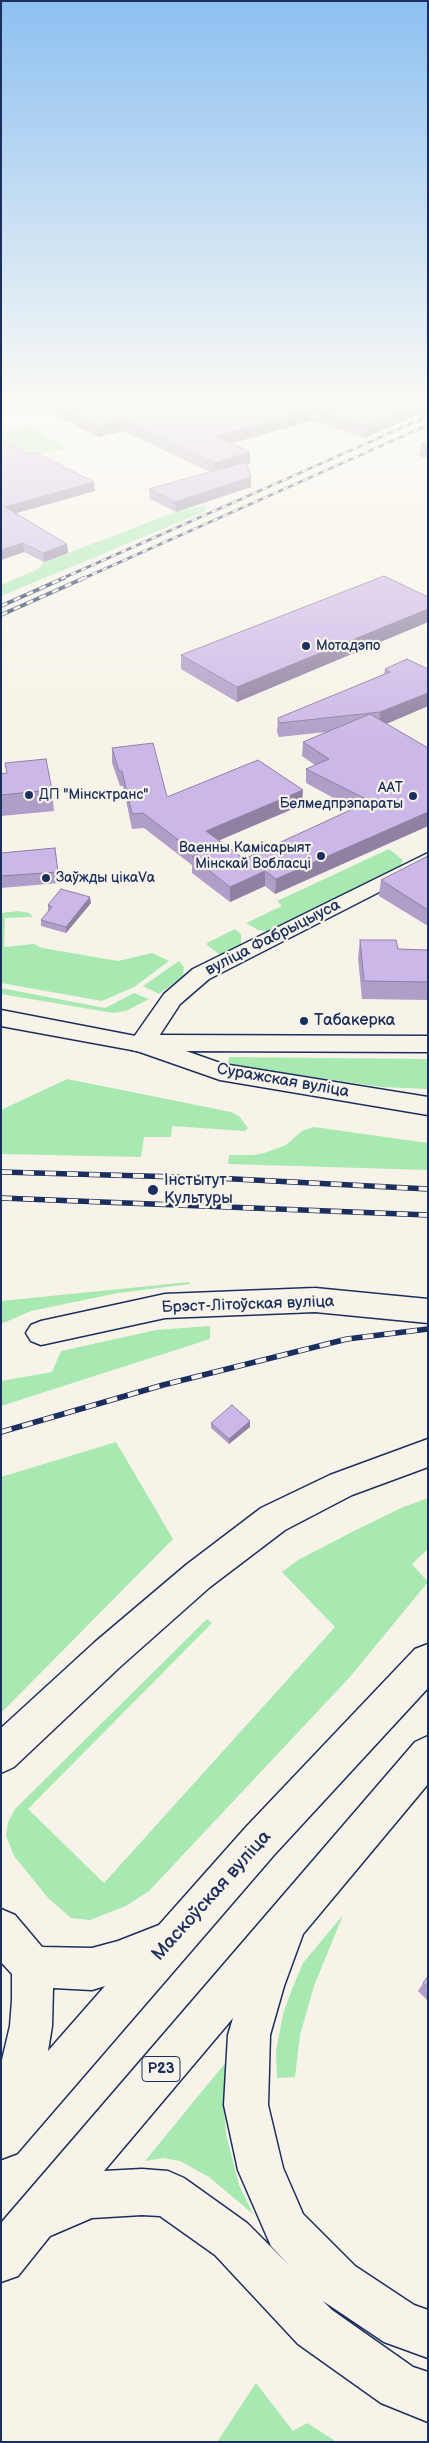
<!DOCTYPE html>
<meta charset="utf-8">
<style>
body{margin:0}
#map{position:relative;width:429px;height:2443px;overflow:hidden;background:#f7f3e8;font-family:"Balsamiq Sans",sans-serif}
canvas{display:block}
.frame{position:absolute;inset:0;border:2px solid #1b2f5e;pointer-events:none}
</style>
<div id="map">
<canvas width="429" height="2443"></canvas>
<div class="frame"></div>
</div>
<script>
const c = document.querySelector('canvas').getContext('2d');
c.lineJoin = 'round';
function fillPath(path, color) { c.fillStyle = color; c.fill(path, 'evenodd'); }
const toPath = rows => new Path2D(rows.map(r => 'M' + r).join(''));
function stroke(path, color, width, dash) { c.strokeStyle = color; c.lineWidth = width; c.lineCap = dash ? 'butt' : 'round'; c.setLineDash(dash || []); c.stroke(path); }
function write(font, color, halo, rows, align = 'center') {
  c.font = font + ' "Balsamiq Sans",sans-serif'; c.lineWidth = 4.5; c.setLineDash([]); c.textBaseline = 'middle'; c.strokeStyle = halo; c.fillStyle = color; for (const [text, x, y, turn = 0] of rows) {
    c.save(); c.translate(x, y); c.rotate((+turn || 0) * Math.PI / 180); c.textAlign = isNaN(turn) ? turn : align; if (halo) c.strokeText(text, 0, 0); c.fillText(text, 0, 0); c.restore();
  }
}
fillPath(toPath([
 [27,426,66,448,32,456,1,439,1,432],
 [205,505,206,511,1,596,1,585,38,569,44,562,176,512],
 [389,849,403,860,398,870,272,932,258,930,246,923,282,906,277,901],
 [19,911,29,913,33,917,5,918,4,947,34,944,42,948,118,961,152,953,169,961,134,987,102,1001,1,983,1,913],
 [235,929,241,934,241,946,220,955,207,945,207,943],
 [179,961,184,967,183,976,159,994,143,986],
 [1,988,105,1008,134,993,149,999,126,1011,113,1013,1,994],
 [229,1057,428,1059,428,1089,382,1087,277,1072,228,1064],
 [67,1079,231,1112,239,1116,248,1128,245,1131,172,1126,171,1137,144,1137,141,1157,1,1154,1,1110],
 [314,1127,428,1143,428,1170,228,1164,229,1155,254,1155,264,1153,286,1145,302,1131],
 [189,1282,190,1284,118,1293,31,1311,1,1324,1,1301],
 [210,1326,210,1339,1,1406,1,1381,52,1372,61,1351,156,1330],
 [116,1442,173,1539,1,1713,1,1477],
 [428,1498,428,1549,412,1564,428,1582,349,1678,149,1891,126,1906,90,1920,71,1918,49,1899,14,1856,6,1836,8,1822,15,1809,207,1619,212,1623,28,1809,104,1883,335,1627,282,1572,298,1560,352,1532,401,1508],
 [343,1915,314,1986,300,2035,295,2077,277,2078,276,2051,283,2014,292,1989,303,1963],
 [226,2062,224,2102,226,2134,239,2185,253,2214,209,2177,180,2161,163,2158,145,2161],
 [256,2383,293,2431,307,2423,337,2442,217,2442]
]), '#a8e9b2');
const street = toPath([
 [428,853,428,867,209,979,180,1004,150,1050,141,1052,132,1050,129,1044,164,994,193,969,428,853],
 [315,1288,428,1299,428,1323,315,1312,165,1318,41,1345,31,1341,26,1333,31,1325,41,1321,165,1294,315,1288]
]);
const secondary = toPath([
 [1,1010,151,1039,160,1035,428,1036,428,1052,186,1051,223,1064,428,1097,428,1115,220,1080,137,1051,1,1026,1,1010]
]);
const primary = toPath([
 [428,1439,428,1467,352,1495,285,1530,210,1587,121,1666,14,1767,1,1773,1,1728,95,1642,186,1565,261,1508,330,1475,428,1439],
 [428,1644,428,1688,274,1855,17,2153,1,2159,1,2064,10,2026,12,2000,12,1974,1,1962,1,1909,15,1915,42,1947,92,1948,118,1941,159,1925,246,1827,415,1649,428,1644],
 [105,1986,48,2051,52,2026,53,1988,92,1990,105,1986],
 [428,1736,428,1784,303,1934,284,1986,270,2035,268,2105,283,2168,303,2214,355,2266,414,2305,428,2310,428,2358,384,2342,323,2301,332,2310,413,2367,428,2372,428,2422,381,2403,298,2344,215,2255,160,2216,142,2215,92,2218,50,2236,18,2276,1,2282,1,2223,415,1742,428,1736],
 [233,2018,228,2035,224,2105,238,2170,271,2246,290,2266,247,2223,184,2178,168,2171,142,2169,104,2171,233,2018]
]);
stroke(street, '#1b2f5e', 3);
stroke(secondary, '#1b2f5e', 3);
stroke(primary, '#1b2f5e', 3);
fillPath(street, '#f7f3e8');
fillPath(secondary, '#f7f3e8');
fillPath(primary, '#f7f3e8');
const railFar2 = toPath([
 [61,579,428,416],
 [82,579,428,425]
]);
const railFar1 = toPath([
 [1,606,64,578],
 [1,615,84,578]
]);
const rail = toPath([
 [1,1172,215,1178,428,1189],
 [1,1198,428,1215],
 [1,1432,163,1385,347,1339,428,1329]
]);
stroke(railFar2, '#1b2f5e', 3);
stroke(railFar1, '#1b2f5e', 4);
stroke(rail, '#1b2f5e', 5.5);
stroke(railFar2, '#f7f3e8', 2, [5.5]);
stroke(railFar1, '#f7f3e8', 2.5, [7]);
stroke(rail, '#f7f3e8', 4, [11]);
fillPath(toPath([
 [55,403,428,403,365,438,311,421,230,443,250,452,250,464,247,465,251,477,251,487,176,512,150,499,149,489,210,472,123,431,98,437,58,417],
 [1,440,95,491,16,513,67,544,68,553,44,562,24,552,1,560],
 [428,442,428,459,419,456,421,444],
 [428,597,428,622,237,702,181,669,181,655],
 [385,669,428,669,428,706,386,724,428,748,428,826,275,894,265,886,230,902,192,873,192,865,144,828,132,829,123,786,120,786,112,763,112,748,167,797,302,805,219,840,244,859,354,809,306,783,306,769,315,765,302,756,303,742,326,732,279,737,277,732,278,718,384,674],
 [5,763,52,790,54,811,1,816,1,774,7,773],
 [55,848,59,883,1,888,1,853],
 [428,856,428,926,379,896,381,880],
 [91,903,66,933,41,926,41,920,48,911,48,905],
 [360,940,398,949,428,950,428,1000,362,999,358,958],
 [250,1421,250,1427,229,1444,211,1428,211,1423],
 [428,1976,428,2001,418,1991]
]), '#af9ec8');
fillPath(toPath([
 [423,403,428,403,428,411,365,438,366,426],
 [312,410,311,421,215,448,215,436],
 [122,419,123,431,98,437,98,426],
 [250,452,250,464,214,474,214,463],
 [251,477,251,487,176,512,175,502],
 [94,482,95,491,6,516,5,507],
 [23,543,24,552,1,560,1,550],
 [67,544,68,553,44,562,43,553],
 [428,609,428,622,237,702,237,687],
 [428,693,428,706,379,727,380,712],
 [303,790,302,805,206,846,206,831],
 [428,812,428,826,275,894,276,879],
 [265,871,265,886,230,902,230,887],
 [90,897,91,903,66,933,66,927],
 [250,1421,250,1427,229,1444,229,1439]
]), '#8f81a2');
const building = toPath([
 [56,403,423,403,366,426,312,410,215,436,250,452,214,463,122,419,98,426,57,406,56,403],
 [3,439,28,454,35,452,94,482,5,507,67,544,43,553,23,543,1,550,1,440,3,439],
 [428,442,428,447,421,444,428,442],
 [246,462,251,477,175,502,149,489,246,462],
 [384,576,428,597,428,609,237,687,181,655,384,576],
 [407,659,428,669,428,693,380,712,279,723,278,718,390,672,385,669,407,659],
 [370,714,428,748,428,812,276,879,265,871,230,887,192,857,198,855,143,813,132,814,122,771,119,771,112,748,153,743,167,797,258,760,303,790,206,831,244,859,370,801,306,769,329,759,303,742,370,714],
 [46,759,52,790,1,795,1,774,7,773,5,763,46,759],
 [55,848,58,872,1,876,1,853,55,848],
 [428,856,428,910,381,880,428,856],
 [61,889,90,897,66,927,41,920,52,907,48,905,61,889],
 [360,940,396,940,398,949,428,950,428,982,364,981,360,940],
 [232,1405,250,1421,229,1439,211,1423,232,1405],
 [428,1976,428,1987,423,1983,428,1976]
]);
fillPath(building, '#ccb8e8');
stroke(building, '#8f81a2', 1);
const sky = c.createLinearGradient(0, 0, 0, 745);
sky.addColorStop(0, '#8dc0f1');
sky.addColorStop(0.54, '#fbfaf5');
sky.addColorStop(1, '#fbfaf500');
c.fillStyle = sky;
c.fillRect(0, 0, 429, 745);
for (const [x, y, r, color] of [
 [306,646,5,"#1b2f5e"],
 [29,795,5,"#1b2f5e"],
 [413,796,5,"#1b2f5e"],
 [321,856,5,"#1b2f5e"],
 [46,878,5,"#1b2f5e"],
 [304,1021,5,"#1b2f5e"],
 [153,1190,6,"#1b2f5e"]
]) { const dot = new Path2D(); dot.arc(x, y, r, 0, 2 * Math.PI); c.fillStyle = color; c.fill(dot); stroke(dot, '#f7f3e8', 2); }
write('14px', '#1b2f5e', '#f7f3e8', [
 ["Мотадэпо",316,646],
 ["ААТ",403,788,"right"],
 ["Белмедпрэпараты",403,804,"right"],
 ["ДП \"Мінсктранс\"",39,795],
 ["Ваенны Камісарыят",311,848,"right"],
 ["Мінскай Вобласці",311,864,"right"],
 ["Заўжды цікаVа",56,878]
], 'left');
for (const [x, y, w] of [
 [161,2069,38]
]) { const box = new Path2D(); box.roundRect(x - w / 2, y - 12.5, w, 25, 4); c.fillStyle = '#f7f3e8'; c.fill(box); stroke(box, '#1b2f5e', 1); }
write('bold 15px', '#1b2f5e', null, [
 ["Р23",161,2069]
]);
write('16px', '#1b2f5e', '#f7f3e8', [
 ["вуліца Фабрыцыуса",273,938,-27],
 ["Суражская вуліца",283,1081,10],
 ["Брэст-Літоўская вуліца",248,1305,-2]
]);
write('16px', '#1b2f5e', '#f7f3e8', [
 ["Табакерка",314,1021],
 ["Інстытут",164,1181],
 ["Культуры",164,1199]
], 'left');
write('19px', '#1b2f5e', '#f7f3e8', [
 ["Маскоўская вуліца",212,1896,-48]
]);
</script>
